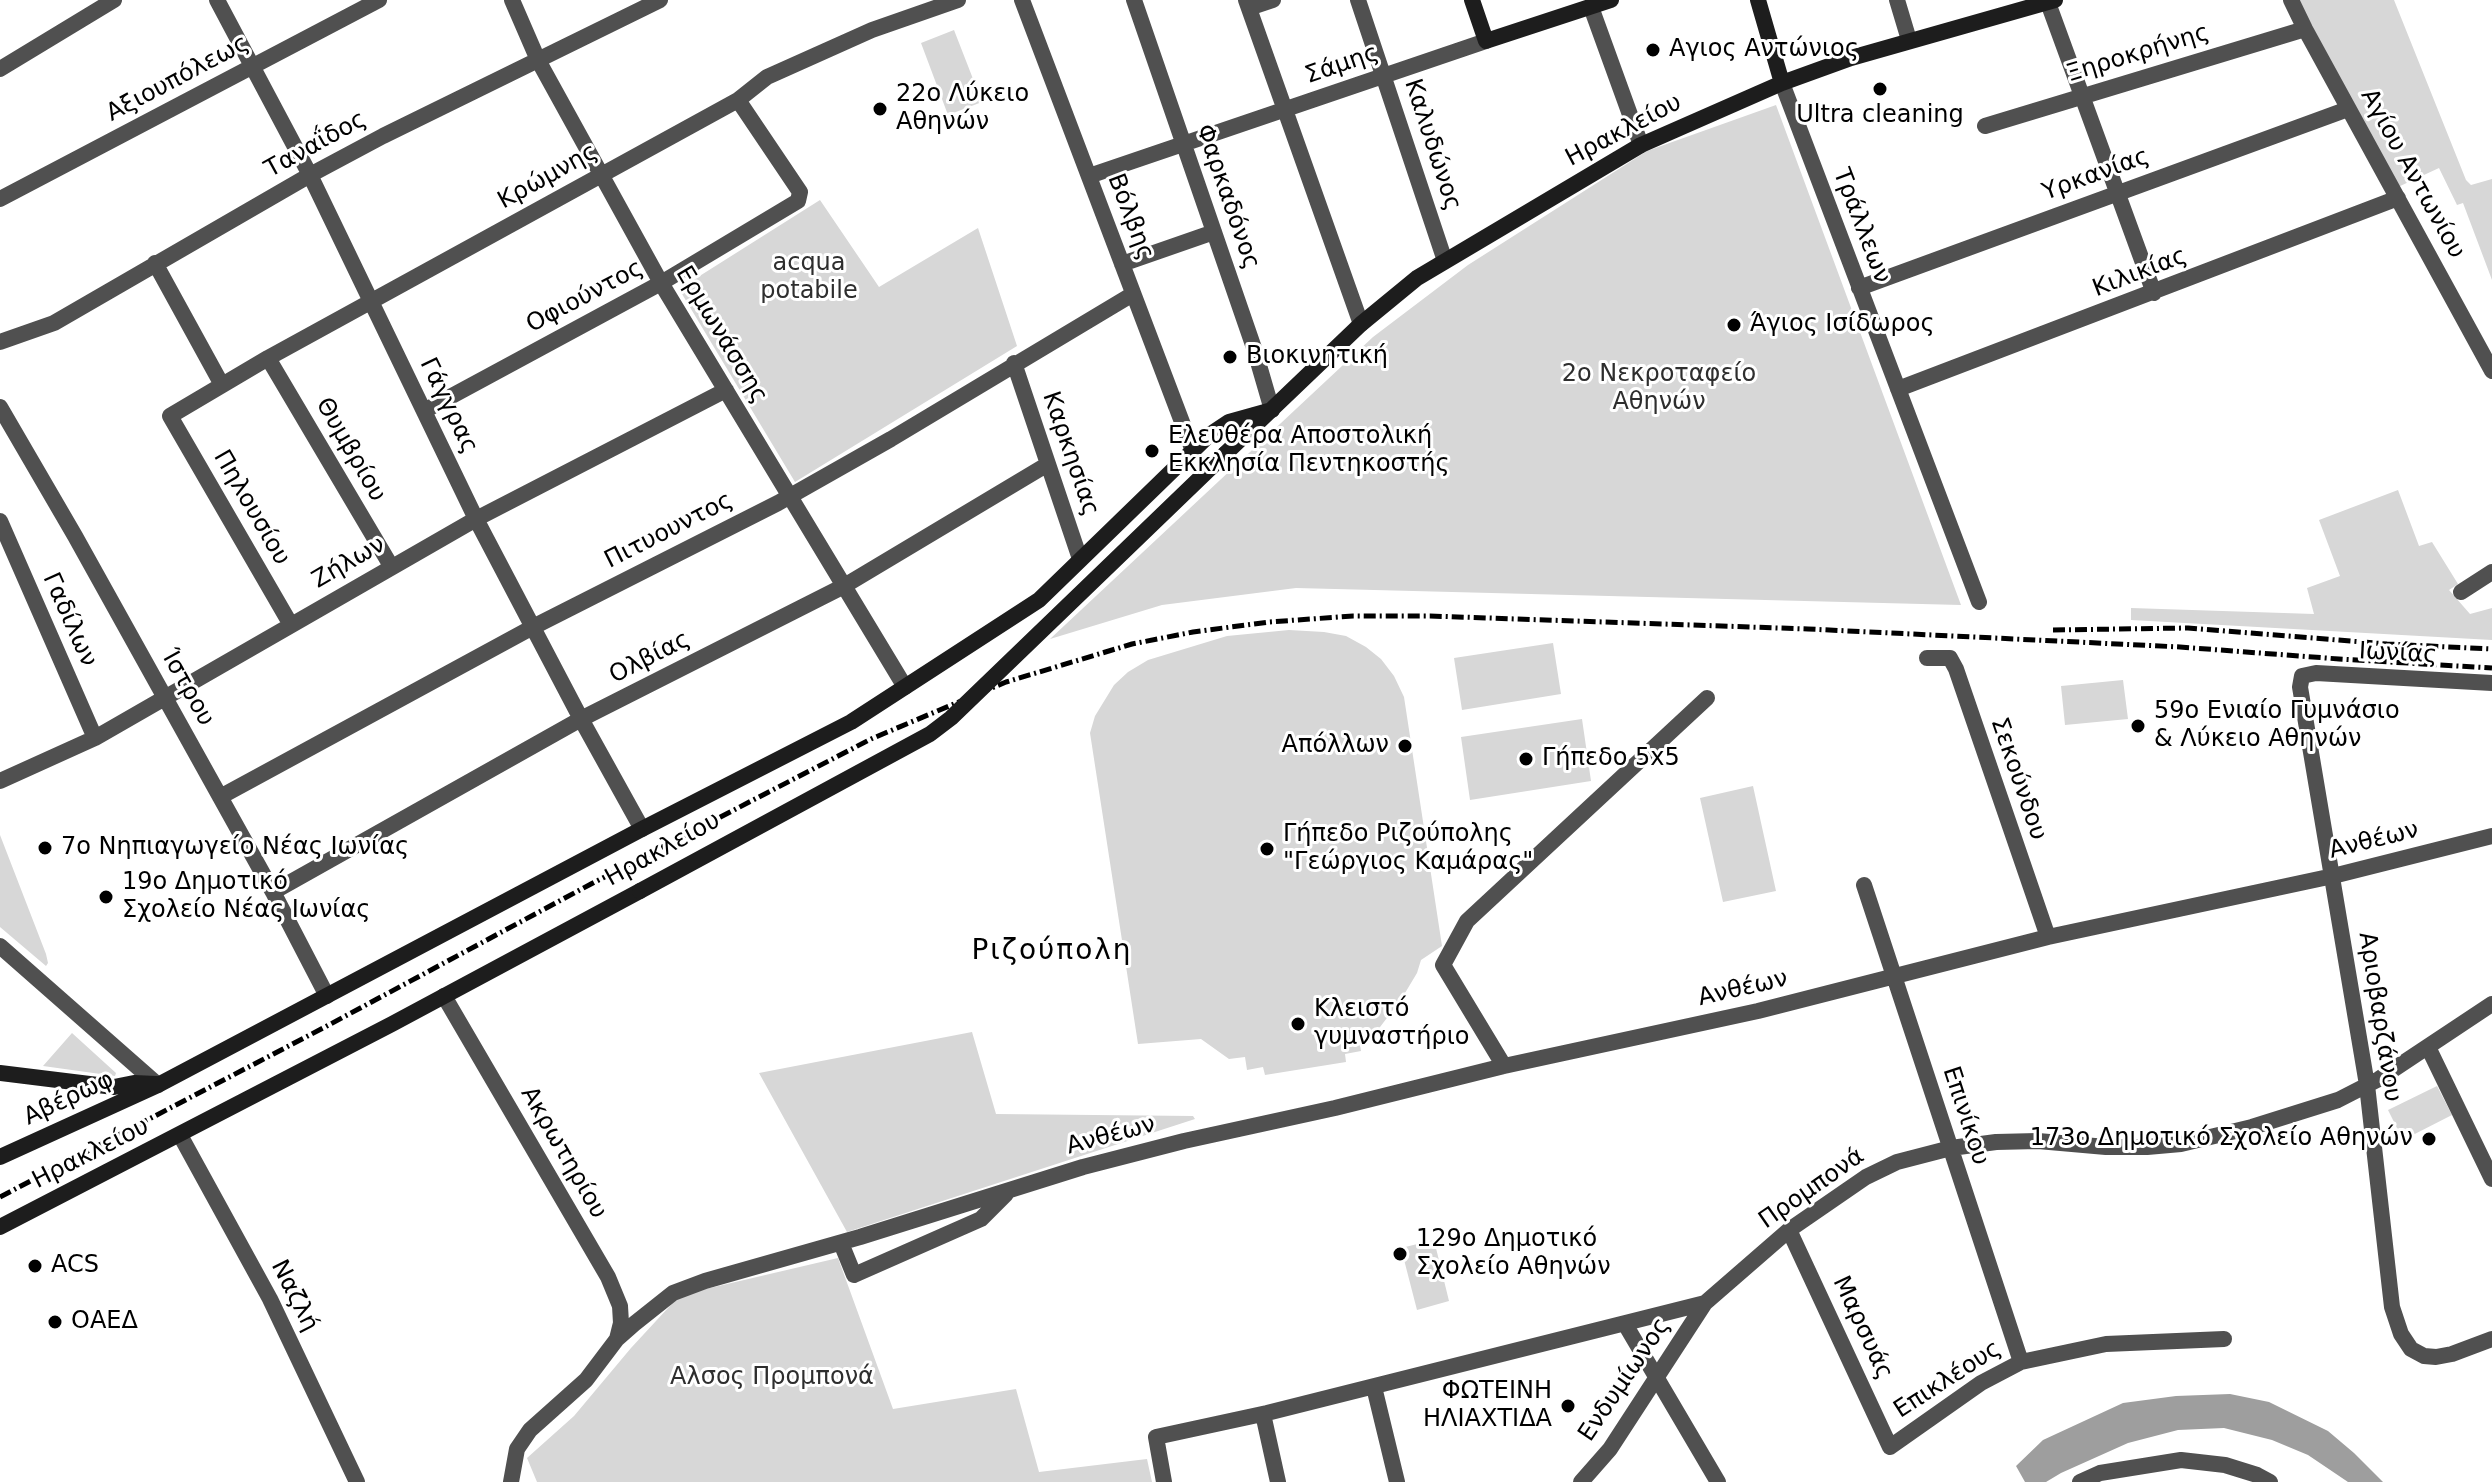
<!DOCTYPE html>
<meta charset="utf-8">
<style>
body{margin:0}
canvas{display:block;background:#fff}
</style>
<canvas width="2492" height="1482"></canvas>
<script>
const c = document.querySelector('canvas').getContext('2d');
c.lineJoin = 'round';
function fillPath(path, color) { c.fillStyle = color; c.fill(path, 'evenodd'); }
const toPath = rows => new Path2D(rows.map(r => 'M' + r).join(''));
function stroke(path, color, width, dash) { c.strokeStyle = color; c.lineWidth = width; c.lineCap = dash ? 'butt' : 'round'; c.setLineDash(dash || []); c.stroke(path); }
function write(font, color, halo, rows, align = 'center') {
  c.font = font + ' "DejaVu Sans",sans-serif'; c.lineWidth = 6; c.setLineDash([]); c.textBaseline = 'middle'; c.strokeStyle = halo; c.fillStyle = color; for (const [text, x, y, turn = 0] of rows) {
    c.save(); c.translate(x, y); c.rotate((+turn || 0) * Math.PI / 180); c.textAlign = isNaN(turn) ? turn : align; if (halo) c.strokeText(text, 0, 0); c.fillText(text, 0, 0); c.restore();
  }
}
fillPath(toPath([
 [2298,0,2394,0,2466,180,2471,185,2492,179,2492,280,2463,203,2457,205,2439,168,2398,187],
 [954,30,982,102,948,115,921,43],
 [1776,105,1961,605,1296,588,1162,605,1050,639,1373,337,1468,265,1647,151],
 [820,200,879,287,978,228,1017,346,795,482,679,289],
 [2398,490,2419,546,2432,542,2458,584,2449,590,2470,614,2492,608,2492,640,2131,620,2131,608,2314,614,2307,588,2340,576,2319,520],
 [1289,630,1324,632,1346,636,1366,647,1381,659,1394,676,1404,697,1442,946,1421,960,1417,973,1402,998,1374,1035,1359,1038,1361,1051,1345,1054,1346,1062,1265,1075,1263,1067,1247,1070,1245,1057,1229,1059,1201,1039,1138,1044,1090,733,1095,716,1114,685,1128,672,1148,660,1227,636],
 [1553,643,1561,694,1462,710,1454,658],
 [2123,680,2128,719,2065,725,2061,686],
 [1582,719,1591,781,1470,800,1461,737],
 [1753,786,1776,891,1723,902,1700,798],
 [0,835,46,954,48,963,46,966,0,927],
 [972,1032,996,1114,1193,1116,1195,1119,847,1232,759,1073],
 [72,1033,116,1073,115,1076,43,1066],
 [2437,1086,2452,1115,2403,1140,2388,1110],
 [1434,1240,1449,1301,1417,1310,1401,1248],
 [838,1258,893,1409,1016,1389,1039,1472,1147,1459,1152,1482,537,1482,527,1458,574,1416,631,1348,680,1295]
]), '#d7d7d7');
fillPath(toPath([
 [2230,1394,2269,1402,2328,1431,2354,1453,2383,1482,2348,1482,2308,1455,2272,1440,2224,1428,2178,1430,2128,1443,2061,1473,2046,1482,2025,1482,2016,1466,2043,1440,2123,1403,2176,1396]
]), '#9e9e9e');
stroke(toPath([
 [217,0,310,175,476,519,581,719,642,829],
 [512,0,538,60,661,283,905,687],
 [1022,0,1193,451],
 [1134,0,1254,348,1272,410],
 [1246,0,1361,324],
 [1358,0,1445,261],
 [1897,0,1909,40],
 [2047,0,2154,293],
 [2291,0,2305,29,2492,371],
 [1591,7,1641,145],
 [1249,8,1273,0],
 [0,69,114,0],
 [1782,83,1979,602],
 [1985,126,2305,29],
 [1089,176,1486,41],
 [0,199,379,0],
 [155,263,222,385],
 [1122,264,1214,232],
 [1859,288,2348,109],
 [0,342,54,323,310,175,383,136,660,0],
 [268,358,391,566],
 [1014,363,1080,559],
 [1898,389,2398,198],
 [0,407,75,536,273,892,327,996],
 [424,411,661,283,798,201,800,192,738,100],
 [0,521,95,738],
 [2461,592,2492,572],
 [291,625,170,416,268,358,738,100,767,77,872,30,958,0],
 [1927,658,1950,658,1956,669,2048,937],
 [2492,683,2316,673,2302,676,2300,687,2367,1085,2392,1307,2401,1334,2411,1349,2424,1356,2436,1357,2452,1354,2492,1339],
 [0,781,95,738,476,519,726,390],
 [220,797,533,627,778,503,891,439,1133,294],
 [1864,885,2021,1362],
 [273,892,581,719,844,586,1048,464],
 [0,946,158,1085],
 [444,996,608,1277,620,1306,621,1323,617,1339],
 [2428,1047,2492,1179],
 [1504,1066,1443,965,1467,921,1707,698],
 [180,1135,270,1299,357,1482],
 [1789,1230,1890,1447,1981,1383,2021,1362,2106,1344,2224,1339],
 [841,1243,854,1275,981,1219,1006,1194],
 [1625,1324,1718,1482],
 [1374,1387,1397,1482],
 [1263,1414,1278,1482],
 [511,1482,517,1449,530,1430,586,1380,617,1339,634,1324,673,1293,705,1281,860,1237,1083,1167,1184,1141,1335,1108,1504,1066,1758,1011,2048,937,2333,876,2492,836],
 [1164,1482,1156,1437,1267,1413,1705,1303,1789,1230,1866,1177,1897,1162,1951,1148,1996,1142,2038,1141,2106,1147,2147,1147,2181,1144,2252,1127,2338,1100,2379,1079,2492,1004],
 [1581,1482,1610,1449,1705,1303],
 [2080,1482,2100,1473,2181,1460,2225,1465,2257,1475,2270,1482]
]), '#505050', 16);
stroke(toPath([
 [1472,0,1486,41,1611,0],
 [1758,0,1782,83],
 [1225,454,1361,324,1417,278,1641,145,1782,83,1851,58,2055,0],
 [0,1073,114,1087,134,1083,156,1084],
 [0,1157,158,1085,642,829,851,722,1039,600,1208,436,1229,422,1272,410],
 [0,1227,392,1024,640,891]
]), '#1d1d1d', 16);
stroke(toPath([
 [2053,630,2188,628,2387,644,2492,649],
 [0,1197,325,1027,591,884,871,739,1006,682,1132,644,1193,632,1269,622,1353,616,1430,616,1808,629,2180,647,2339,659,2492,668]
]), '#000', 5, [12, 4, 2, 4]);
stroke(toPath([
 [640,891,930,734,951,718,1225,454]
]), '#1d1d1d', 16);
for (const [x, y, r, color] of [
 [1653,50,8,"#000"],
 [1880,89,8,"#000"],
 [880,109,8,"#000"],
 [1734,325,8,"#000"],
 [1230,357,8,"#000"],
 [1152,451,8,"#000"],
 [2138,726,8,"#000"],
 [1405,746,8,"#000"],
 [1526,759,8,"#000"],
 [45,848,8,"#000"],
 [1267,849,8,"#000"],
 [106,897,8,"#000"],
 [1298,1024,8,"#000"],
 [2429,1139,8,"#000"],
 [1400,1254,8,"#000"],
 [35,1266,8,"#000"],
 [55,1322,8,"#000"],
 [1568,1406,8,"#000"]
]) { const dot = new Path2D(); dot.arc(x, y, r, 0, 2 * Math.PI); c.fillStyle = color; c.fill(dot); stroke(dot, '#fff', 3); }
write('24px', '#000', '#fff', [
 ["Αγιος Αντώνιος",1669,50],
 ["22ο Λύκειο",896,95],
 ["Αθηνών",896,123],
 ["Ultra cleaning",1880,116,"center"],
 ["Άγιος Ισίδωρος",1750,325],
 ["Βιοκινητική",1246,357],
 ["Ελευθέρα Αποστολική",1168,437],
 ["Εκκλησία Πεντηκοστής",1168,465],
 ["59ο Ενιαίο Γυμνάσιο",2154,712],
 ["& Λύκειο Αθηνών",2154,740],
 ["Απόλλων",1389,746,"right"],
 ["Γήπεδο 5x5",1542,759],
 ["Γήπεδο Ριζούπολης",1283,835],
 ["\"Γεώργιος Καμάρας\"",1283,863],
 ["7ο Νηπιαγωγείο Νέας Ιωνίας",61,848],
 ["19ο Δημοτικό",122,883],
 ["Σχολείο Νέας Ιωνίας",122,911],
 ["Κλειστό",1314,1010],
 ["γυμναστήριο",1314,1038],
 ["173ο Δημοτικό Σχολείο Αθηνών",2413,1139,"right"],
 ["129ο Δημοτικό",1416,1240],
 ["Σχολείο Αθηνών",1416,1268],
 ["ACS",51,1266],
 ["ΟΑΕΔ",71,1322],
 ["ΦΩΤΕΙΝΗ",1552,1392,"right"],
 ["ΗΛΙΑΧΤΙΔΑ",1552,1420,"right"]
], 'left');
write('24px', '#000', '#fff', [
 ["Ξηροκρήνης",2138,54,-17],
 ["Σάμης",1342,65,-19],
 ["Αξιουπόλεως",178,79,-28],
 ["Ηρακλείου",1624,131,-28],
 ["Ταναΐδος",316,145,-29],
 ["Καλυδώνος",1432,145,72],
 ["Αγίου Αντωνίου",2412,174,61],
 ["Υρκανίας",2096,175,-20],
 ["Κρώμνης",548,177,-29],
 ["Φαρκαδόνος",1227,197,71],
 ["Βόλβης",1130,217,69],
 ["Τράλλεων",1861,226,69],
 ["Κιλικίας",2140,273,-21],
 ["Οφιούντος",585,297,-28],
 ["Ερμωνάσσης",721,335,59],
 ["Γάγγρας",448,406,64],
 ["Θυμβρίου",350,450,60],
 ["Καρκησίας",1070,454,71],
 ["Πηλουσίου",251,508,60],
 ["Πιτυουντος",669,531,-27],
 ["Ζήλων",349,563,-30],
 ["Γαδίλων",69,620,66],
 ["Ιωνίας",2398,654,3],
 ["Ολβίας",650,658,-27],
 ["Ίστρου",187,688,61],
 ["Σεκούνδου",2018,779,71],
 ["Ανθέων",2374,841,-14],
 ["Ηρακλείου",663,850,-29],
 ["Ανθέων",1743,989,-13],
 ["Αριοβαρζάνου",2379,1017,81],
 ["Αβέρωφ",69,1099,-25],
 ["Επινίκου",1965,1116,72],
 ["Ανθέων",1111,1136,-15],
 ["Ακρωτηρίου",563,1153,60],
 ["Ηρακλείου",91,1154,-27],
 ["Προμπονά",1812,1189,-35],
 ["Ναζλή",294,1296,63],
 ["Μαρσυάς",1862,1328,65],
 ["Ενδυμίωνος",1625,1380,-56],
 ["Επικλέους",1948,1380,-33]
]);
write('24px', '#2e2e2e', '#fff', [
 ["acqua",809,264],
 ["potabile",809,292],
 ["2ο Νεκροταφείο",1659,375],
 ["Αθηνών",1659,403],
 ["Αλσος Προμπονά",772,1378]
]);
c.letterSpacing = '2px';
write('28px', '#000', '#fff', [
 ["Ριζούπολη",1052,952]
]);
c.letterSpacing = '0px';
</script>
